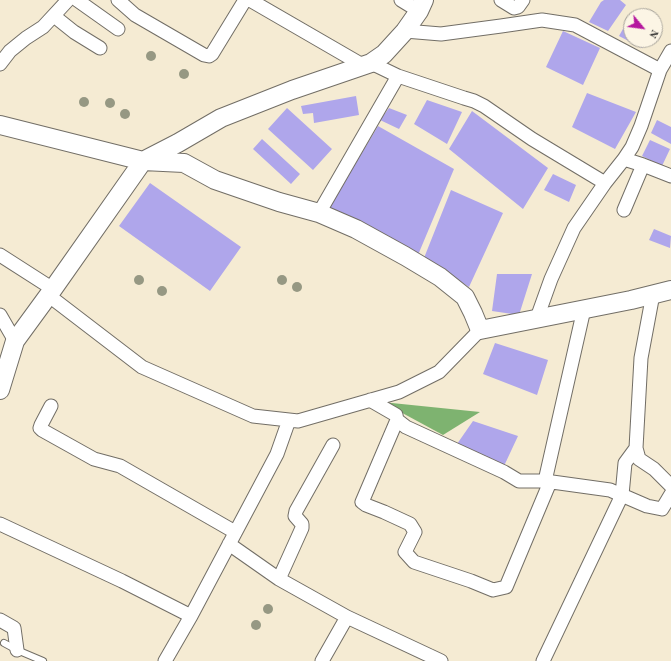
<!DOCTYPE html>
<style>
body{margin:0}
#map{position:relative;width:671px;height:661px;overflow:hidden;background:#f5ebd3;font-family:"Old Standard TT",serif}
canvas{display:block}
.north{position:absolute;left:623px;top:8px;width:40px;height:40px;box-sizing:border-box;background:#fcf5e5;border:1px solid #a8a49b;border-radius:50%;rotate:119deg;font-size:11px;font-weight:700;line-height:16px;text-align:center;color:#2b2b2b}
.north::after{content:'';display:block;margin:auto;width:14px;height:18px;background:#b5179e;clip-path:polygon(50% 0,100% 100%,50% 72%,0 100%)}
</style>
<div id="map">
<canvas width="671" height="661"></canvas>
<div class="north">N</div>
</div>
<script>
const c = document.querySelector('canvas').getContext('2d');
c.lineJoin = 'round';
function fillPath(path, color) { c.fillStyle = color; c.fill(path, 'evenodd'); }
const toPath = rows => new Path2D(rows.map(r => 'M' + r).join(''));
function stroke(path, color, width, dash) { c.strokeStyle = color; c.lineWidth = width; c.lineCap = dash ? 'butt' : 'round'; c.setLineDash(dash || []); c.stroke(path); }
fillPath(toPath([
 [382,402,480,412,443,435]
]), '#7eb370');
fillPath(toPath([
 [604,0,620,0,626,5,608,31,589,22,601,2],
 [628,20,631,21,631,40,647,40,642,48,619,36],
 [563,31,600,48,583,85,546,67],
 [587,93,636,112,615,149,572,127],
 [356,96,359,115,314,123,313,113,303,114,301,106],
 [427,100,462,112,447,144,414,124],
 [287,108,332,149,313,170,268,129],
 [389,108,407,115,399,129,380,120],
 [472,111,548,168,523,209,449,149],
 [657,120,671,127,671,144,651,133],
 [378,126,454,169,418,255,327,211],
 [262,139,300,174,291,184,253,149],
 [650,140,670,149,662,166,642,156],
 [553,174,576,185,569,202,544,190],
 [150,183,241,247,210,291,119,226],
 [451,190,503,213,469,287,424,258],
 [654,229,671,236,670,248,649,240],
 [497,274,532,274,519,315,492,311],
 [495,343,548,360,537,395,483,374],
 [473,421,518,436,504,466,457,444]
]), '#afa6eb');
const lane = toPath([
 [4,643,17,650,43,661]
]);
const street = toPath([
 [77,0,118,29],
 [118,0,135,15,204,55,209,56,212,54,245,0],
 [250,0,364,66],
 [401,0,419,11],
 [501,0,514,8,518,7,523,0],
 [54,16,74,32,100,48],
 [405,31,441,34,501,26,542,20,575,25,660,70,641,126,632,147,624,159,605,183,574,228,551,279,537,318],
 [371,63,398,76,464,98,474,101,484,106,532,139,605,183],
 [0,64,10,51,26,38,43,27,68,0],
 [660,70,671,51],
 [624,159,643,165,671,176],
 [624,210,643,165],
 [319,213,398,76],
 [0,255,53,289],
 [653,294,641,358,636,448,639,459,654,469,671,486],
 [48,295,142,367,253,416,298,421,399,392,439,372,480,330],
 [584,309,545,481,610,490,647,506,662,509,671,494],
 [0,315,15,341],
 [370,400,396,415,397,420,406,427,504,472,519,481,545,481],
 [51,406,41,425,40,428,42,430,94,459,120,466,235,532],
 [397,420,362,502,366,505,384,512,410,524,415,532,405,552,414,562,471,581,493,590,506,587,550,482],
 [0,524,122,581,191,616],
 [229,544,279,579,347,617,441,661],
 [279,579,302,528,302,524,295,516,296,511,333,445],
 [0,620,14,628,17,650],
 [165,661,191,616,277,454,289,420],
 [322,661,347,617],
 [543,661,622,495,625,463,636,448]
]);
const secondary = toPath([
 [0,125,143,161,184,163,215,180,279,202,319,213,356,229,405,256,440,277,465,297,473,313,480,330,631,300,671,290],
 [0,390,15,341,53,289,143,161,178,143,221,118,292,90,371,63,384,54,405,31,419,11,424,0]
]);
stroke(lane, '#726e66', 8);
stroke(street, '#726e66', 15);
stroke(secondary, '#726e66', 20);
stroke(lane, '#fff', 6);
stroke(street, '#fff', 13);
stroke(secondary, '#fff', 18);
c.fillStyle = '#969883';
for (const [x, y] of [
 [151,56],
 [184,74],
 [84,102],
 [110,103],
 [125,114],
 [139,280],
 [282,280],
 [297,287],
 [162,291],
 [268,609],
 [256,625]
]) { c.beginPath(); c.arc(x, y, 5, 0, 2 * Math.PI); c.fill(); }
</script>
